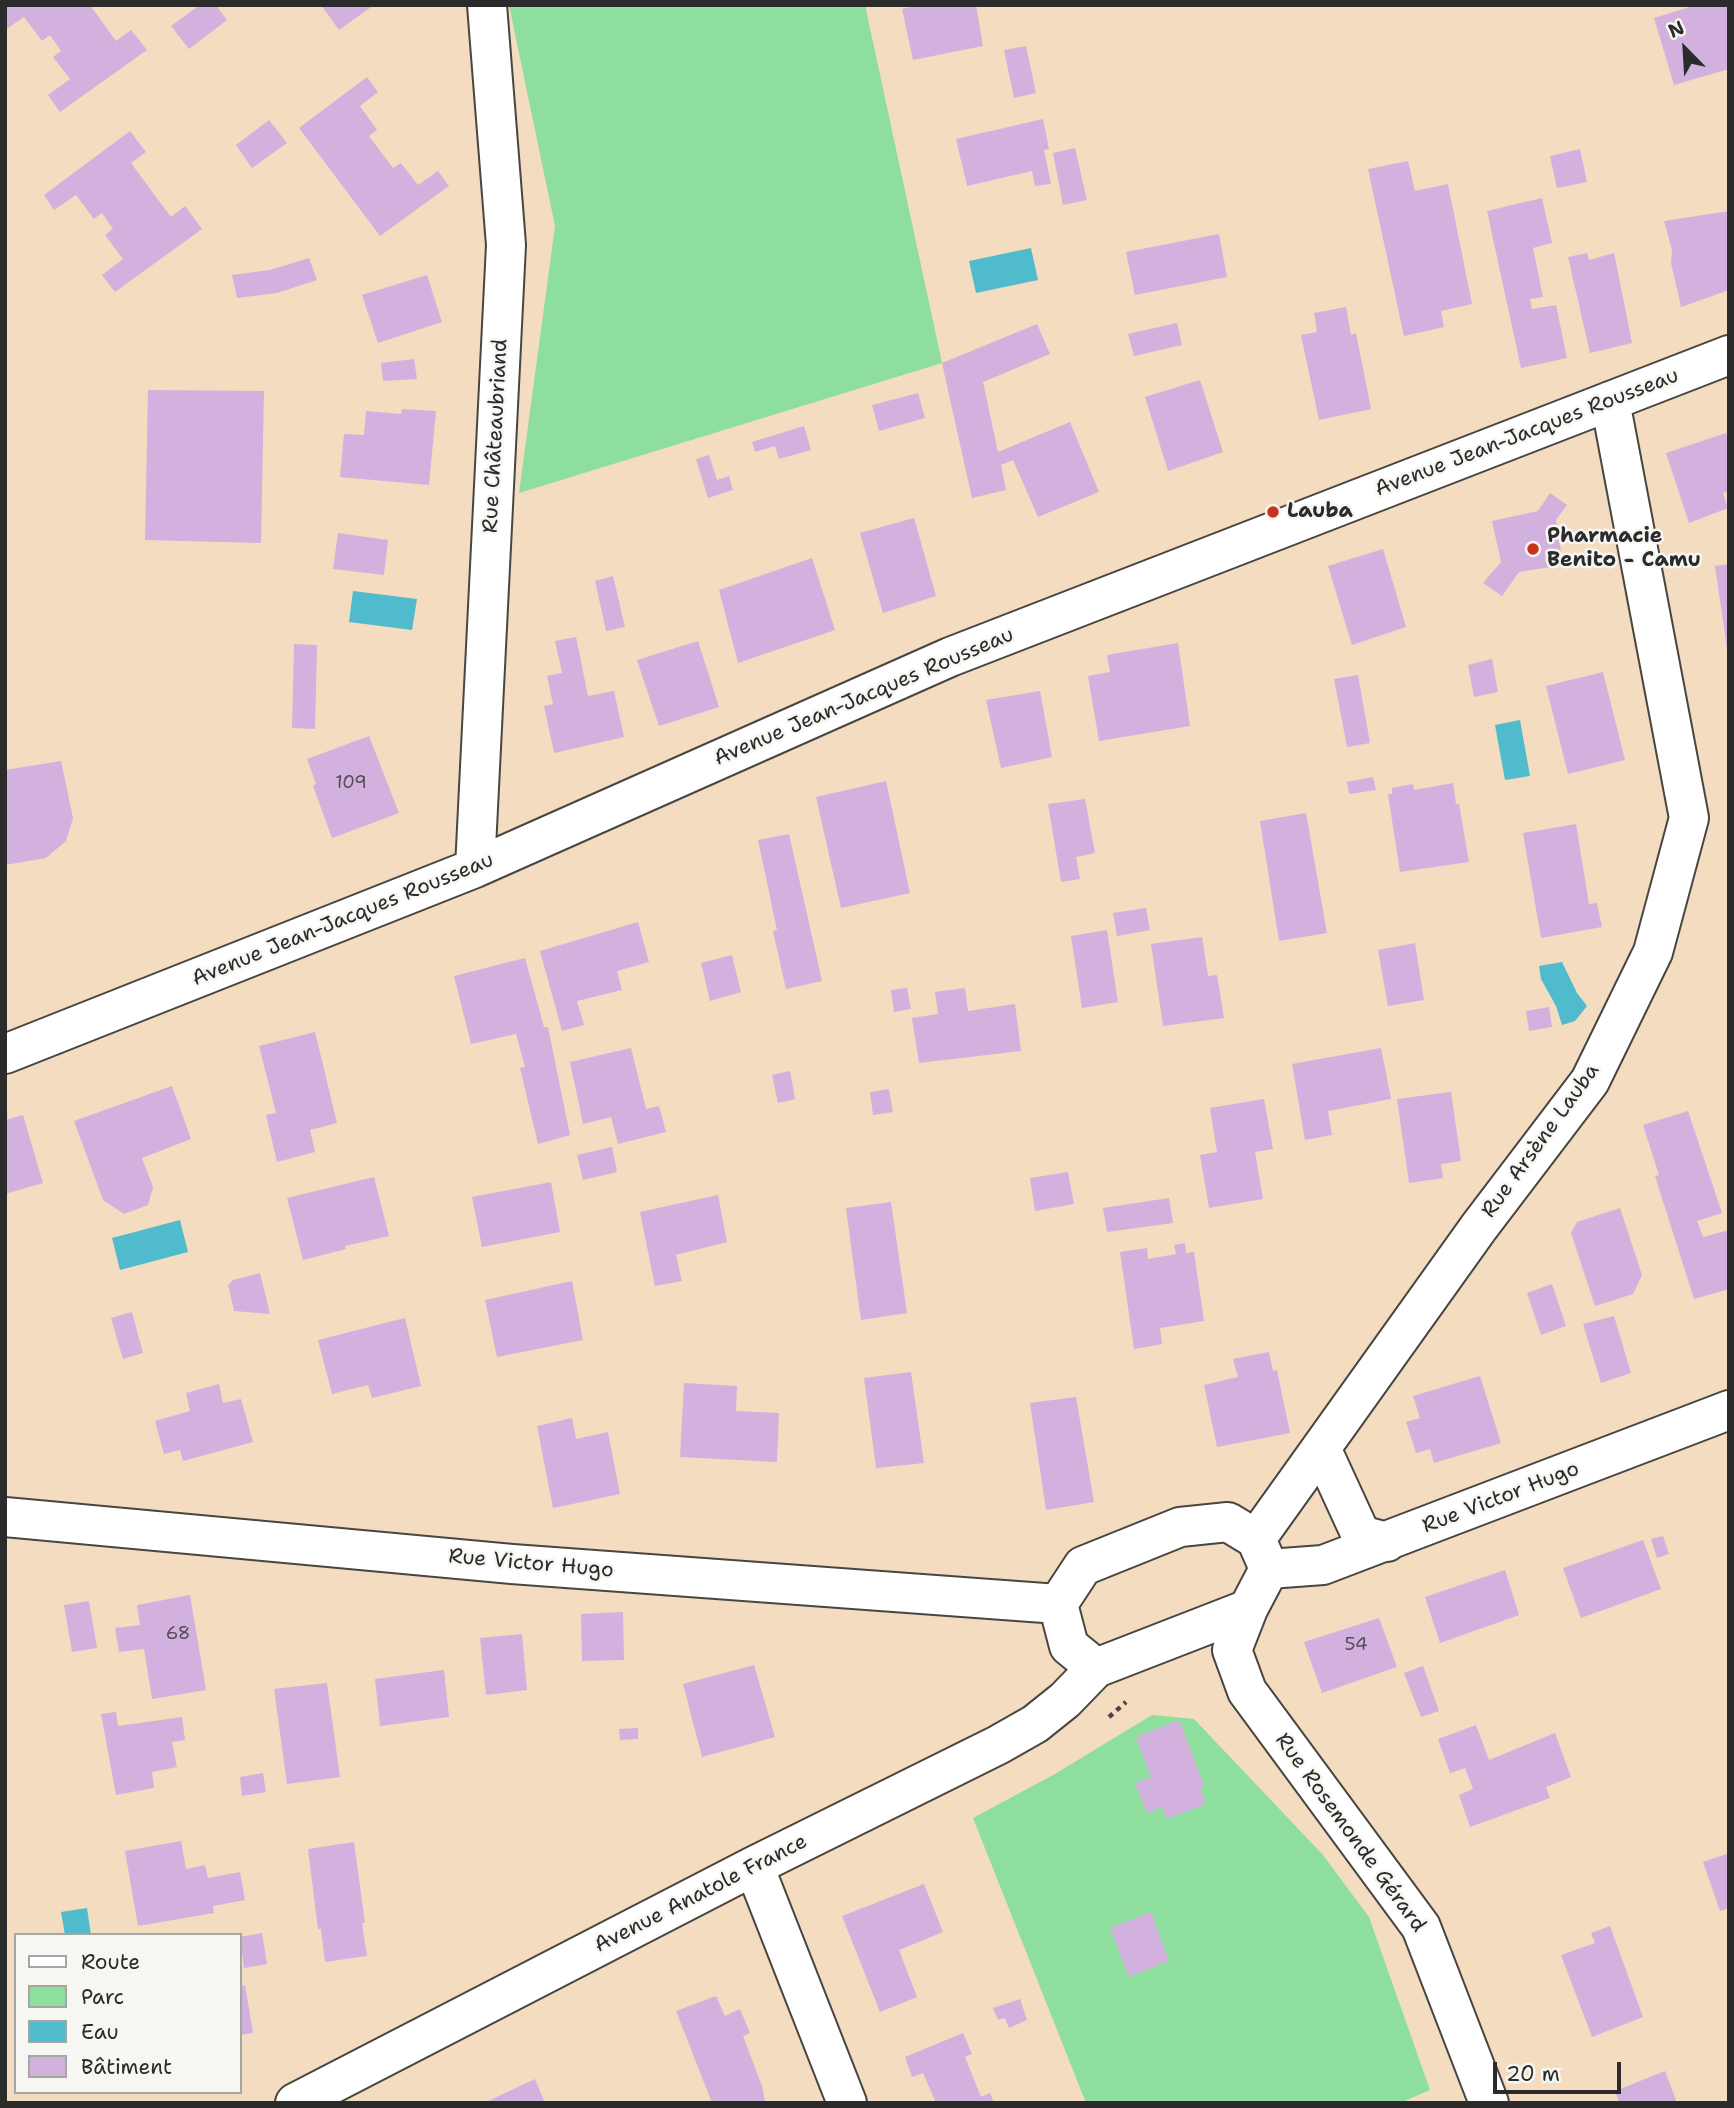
<!DOCTYPE html>
<meta charset="utf-8">
<style>
body{margin:0}
#map{position:relative;width:1734px;height:2108px;overflow:hidden;background:#f3dcc0;font-family:"Shantell Sans",sans-serif}
canvas{display:block}
.frame{position:absolute;inset:0;border:7px solid #2b2b2b;pointer-events:none}
.legend{position:absolute;left:14px;top:1933px;width:228px;height:161px;box-sizing:border-box;background:#f6f6f2;border:2px solid #a5a5a2;margin:0;padding:9px 12px;list-style:none;font-size:21px;color:#2b2b2b}
.legend li{display:flex;align-items:center;gap:14px;height:35px}
.legend b{width:35px;border:2px solid #a5a5a2}
.north{position:absolute;left:1650px;top:14px;width:70px;height:70px;-webkit-text-stroke:5px #f6f6f2;paint-order:stroke;rotate:336deg;font-size:19px;font-weight:700;line-height:28px;text-align:center;color:#2b2b2b}
.north::after{content:'';display:block;margin:auto;width:24px;height:32px;background:#2b2b2b;clip-path:polygon(50% 0,100% 100%,50% 72%,0 100%)}
.scale{position:absolute;left:1493px;top:2062px;width:128px;height:32px;box-sizing:border-box;border:4px solid #2b2b2b;border-top:0;padding-left:9px;font-size:21px;line-height:24px;white-space:nowrap;color:#2b2b2b;-webkit-text-stroke:5px #f6f6f2;paint-order:stroke}
</style>
<div id="map">
<canvas width="1734" height="2108"></canvas>
<div class="frame"></div>
<ul class="legend">
<li><b style="height:9px;background:#fff"></b>Route</li>
<li><b style="height:19px;background:#8ede9d"></b>Parc</li>
<li><b style="height:19px;background:#50bbcc"></b>Eau</li>
<li><b style="height:19px;background:#d2b1de"></b>Bâtiment</li>
</ul>
<div class="north">N</div>
<div class="scale">20 m</div>
</div>
<script>
const c = document.querySelector('canvas').getContext('2d');
c.lineJoin = 'round';
function fillPath(path, color) { c.fillStyle = color; c.fill(path, 'evenodd'); }
const toPath = rows => new Path2D(rows.map(r => 'M' + r).join(''));
function stroke(path, color, width, dash) { c.strokeStyle = color; c.lineWidth = width; c.lineCap = dash ? 'butt' : 'round'; c.setLineDash(dash || []); c.stroke(path); }
function write(font, color, halo, rows, align = 'center') {
  c.font = font + ' "Shantell Sans",sans-serif'; c.lineWidth = 5; c.setLineDash([]); c.textBaseline = 'middle'; c.strokeStyle = halo; c.fillStyle = color; for (const [text, x, y, turn = 0] of rows) {
    c.save(); c.translate(x, y); c.rotate((+turn || 0) * Math.PI / 180); c.textAlign = isNaN(turn) ? turn : align; if (halo) c.strokeText(text, 0, 0); c.fillText(text, 0, 0); c.restore();
  }
}
fillPath(toPath([
 [509,5,865,5,942,363,519,493,555,226],
 [1152,1715,1194,1719,1323,1855,1369,1917,1430,2090,1400,2103,1086,2103,973,1818,1055,1774]
]), '#8ede9d');
fillPath(toPath([
 [1031,248,1038,280,976,293,969,261],
 [353,591,417,599,412,630,349,622],
 [1520,720,1530,776,1505,780,1495,725],
 [1562,962,1577,993,1587,1006,1575,1021,1562,1025,1556,1006,1541,979,1539,966],
 [180,1220,188,1252,120,1270,112,1238],
 [87,1908,91,1935,65,1935,61,1912]
]), '#50bbcc');
fillPath(toPath([
 [6,5,90,5,116,41,131,30,147,50,60,112,48,95,70,79,53,57,61,51,50,35,42,41,24,17,5,30],
 [200,5,216,5,227,20,189,49,171,26],
 [321,5,374,5,339,30],
 [920,5,976,5,983,46,913,60,902,9],
 [1696,5,1729,5,1729,69,1674,85,1654,18],
 [1026,46,1036,93,1014,98,1004,50],
 [367,77,378,92,360,106,377,130,369,136,393,168,401,163,418,185,438,171,449,186,380,236,299,128],
 [1043,119,1049,149,1044,150,1051,184,1035,186,1032,171,967,186,956,139],
 [269,120,287,143,252,168,236,145],
 [130,131,146,152,131,163,156,197,171,217,185,206,202,229,115,292,102,275,123,259,105,235,113,229,102,213,94,219,76,195,54,210,44,195],
 [1075,148,1087,200,1063,205,1053,153],
 [1580,149,1587,182,1557,188,1550,156],
 [1408,161,1415,191,1448,184,1472,304,1441,311,1444,327,1404,336,1368,169],
 [1542,198,1552,243,1533,248,1543,297,1530,299,1532,309,1556,305,1567,358,1521,368,1487,211],
 [1729,211,1729,290,1681,307,1671,263,1672,250,1664,221],
 [1219,234,1227,277,1135,295,1126,252],
 [1587,253,1589,260,1614,253,1632,343,1590,353,1568,257],
 [309,258,317,280,277,293,237,298,232,275,270,270],
 [427,275,442,322,378,343,362,295],
 [1346,307,1351,335,1356,333,1371,409,1319,420,1301,335,1317,332,1314,313],
 [1177,323,1182,345,1134,356,1128,334],
 [1037,324,1050,354,983,382,998,452,1070,422,1099,492,1038,517,1013,460,1001,465,1006,490,972,498,942,363],
 [414,359,417,379,383,381,381,363],
 [1200,380,1223,452,1168,471,1145,397],
 [148,390,264,391,261,543,145,540],
 [918,393,925,418,879,431,872,405],
 [402,409,436,411,429,485,340,477,344,434,364,435,366,411,401,414],
 [804,426,811,450,779,459,775,446,755,452,752,442],
 [1726,433,1729,440,1729,491,1723,493,1728,508,1689,523,1666,453],
 [709,455,717,480,729,476,733,490,708,498,696,459],
 [1550,493,1567,505,1556,520,1563,565,1519,572,1502,596,1483,583,1501,562,1492,521,1538,511],
 [914,518,936,596,883,613,860,533],
 [338,533,388,540,384,575,333,569],
 [1383,549,1406,627,1352,645,1328,566],
 [812,558,835,630,738,663,719,590],
 [1729,564,1729,647,1727,648,1715,566],
 [613,576,625,627,606,631,595,581],
 [576,637,588,696,614,691,624,737,554,753,544,706,553,704,547,676,562,673,555,641],
 [698,641,719,707,659,726,637,660],
 [1178,643,1190,726,1099,741,1088,676,1110,672,1107,655],
 [294,644,317,645,315,729,292,728],
 [1492,659,1498,692,1474,697,1468,665],
 [1603,672,1625,760,1568,774,1546,686],
 [1358,675,1370,743,1347,747,1334,679],
 [1040,691,1052,757,1001,768,986,700],
 [369,736,399,813,332,838,313,786,316,784,307,759],
 [61,761,73,818,66,841,46,858,5,865,5,770],
 [1373,777,1376,790,1349,794,1347,782],
 [886,781,910,893,841,908,816,797],
 [1453,783,1456,804,1459,804,1469,862,1400,872,1388,794,1392,794,1392,788,1413,784,1414,790],
 [1085,799,1095,853,1076,857,1080,879,1061,882,1048,804],
 [1306,813,1327,933,1279,941,1260,821],
 [1576,824,1589,904,1597,903,1602,927,1541,938,1523,833],
 [789,834,822,981,786,989,773,931,777,930,758,840],
 [1146,908,1150,930,1117,936,1113,913],
 [638,922,649,962,617,971,622,990,577,1001,584,1025,562,1031,540,951],
 [1107,930,1118,1002,1082,1008,1071,936],
 [1202,937,1208,976,1217,975,1224,1018,1163,1026,1151,944],
 [1415,943,1424,1000,1388,1006,1378,950],
 [732,955,741,992,710,1001,701,963],
 [525,958,544,1027,548,1027,570,1135,538,1144,520,1068,525,1067,516,1034,471,1044,454,976],
 [907,988,911,1009,894,1012,891,990],
 [965,988,968,1011,1015,1004,1021,1051,919,1063,912,1018,938,1014,935,992],
 [1549,1007,1552,1027,1529,1031,1526,1011],
 [315,1032,337,1123,310,1130,315,1152,277,1162,266,1115,276,1113,259,1046],
 [631,1048,646,1109,659,1106,666,1132,618,1144,611,1117,583,1124,570,1062],
 [1381,1048,1391,1099,1328,1111,1332,1135,1305,1140,1292,1064],
 [790,1071,795,1099,778,1103,772,1075],
 [172,1086,191,1139,142,1158,153,1187,148,1205,124,1214,103,1200,74,1121],
 [889,1089,893,1112,873,1115,870,1092],
 [1451,1092,1461,1161,1441,1164,1443,1178,1409,1183,1397,1099],
 [1264,1099,1273,1149,1255,1152,1263,1199,1209,1208,1200,1155,1217,1152,1210,1108],
 [1688,1111,1722,1213,1697,1221,1703,1237,1729,1230,1729,1289,1694,1299,1655,1176,1659,1175,1643,1125],
 [23,1115,43,1183,5,1194,5,1120],
 [612,1147,617,1172,583,1180,577,1155],
 [1068,1172,1074,1204,1035,1211,1030,1178],
 [374,1177,389,1236,345,1246,346,1249,303,1260,287,1198],
 [551,1182,560,1232,482,1247,472,1197],
 [718,1195,727,1242,676,1255,682,1281,655,1286,640,1212],
 [1169,1198,1173,1223,1107,1232,1103,1208],
 [891,1202,907,1313,861,1320,846,1208],
 [1620,1208,1642,1275,1633,1294,1595,1306,1571,1233,1577,1222],
 [1185,1243,1186,1253,1194,1252,1204,1321,1160,1328,1162,1344,1134,1349,1120,1252,1147,1248,1148,1259,1176,1254,1174,1245],
 [260,1273,270,1314,234,1311,228,1285,233,1280],
 [572,1281,583,1340,497,1357,485,1300],
 [1552,1284,1566,1326,1541,1335,1527,1293],
 [132,1312,143,1353,123,1359,111,1318],
 [1614,1316,1631,1373,1601,1383,1583,1324],
 [405,1318,421,1386,372,1398,368,1385,332,1394,318,1340],
 [1269,1352,1273,1371,1277,1370,1290,1433,1217,1447,1204,1385,1238,1377,1233,1359],
 [911,1372,924,1463,876,1468,864,1378],
 [1480,1376,1501,1443,1434,1463,1430,1449,1416,1453,1406,1422,1420,1418,1413,1396],
 [684,1383,737,1386,736,1411,779,1413,777,1462,680,1457],
 [219,1384,223,1403,241,1399,253,1442,183,1461,180,1450,164,1454,155,1421,190,1411,186,1393],
 [1076,1397,1094,1502,1046,1510,1030,1403],
 [572,1418,576,1439,608,1432,620,1494,553,1508,537,1426],
 [1663,1536,1669,1554,1657,1558,1651,1539],
 [1643,1540,1661,1589,1581,1618,1563,1568],
 [1505,1570,1519,1615,1440,1643,1425,1597],
 [190,1595,206,1690,152,1699,144,1649,119,1652,115,1628,140,1625,137,1605],
 [89,1601,97,1648,72,1652,64,1605],
 [623,1612,624,1660,582,1661,581,1614],
 [1379,1618,1397,1667,1322,1693,1304,1642],
 [522,1634,527,1690,486,1695,480,1638],
 [754,1665,775,1737,702,1757,683,1684],
 [1423,1666,1439,1711,1421,1717,1404,1673],
 [444,1670,449,1717,380,1726,375,1679],
 [327,1683,340,1777,287,1784,274,1689],
 [116,1712,118,1726,182,1717,185,1740,172,1742,177,1767,152,1772,154,1788,116,1795,101,1714],
 [1179,1720,1204,1785,1200,1787,1206,1804,1167,1819,1162,1807,1147,1813,1135,1783,1151,1777,1136,1737],
 [1476,1725,1489,1760,1555,1733,1571,1777,1546,1787,1550,1798,1470,1827,1459,1795,1473,1789,1465,1768,1450,1773,1438,1739],
 [638,1728,638,1739,620,1740,619,1729],
 [263,1773,266,1792,242,1796,240,1777],
 [181,1841,186,1869,205,1865,208,1878,240,1872,245,1900,213,1906,214,1913,138,1926,125,1851],
 [354,1842,365,1923,362,1923,367,1956,325,1962,321,1929,318,1929,308,1849],
 [1729,1853,1729,1908,1720,1911,1703,1862],
 [924,1884,943,1932,899,1950,917,1997,880,2012,842,1916],
 [1151,1912,1169,1961,1129,1977,1110,1928],
 [1610,1926,1643,2017,1592,2037,1561,1955,1595,1943,1591,1933],
 [262,1933,267,1964,244,1968,240,1937],
 [245,1985,253,2033,240,2035,240,1986],
 [716,1996,725,2016,740,2009,750,2033,743,2036,762,2086,765,2101,712,2103,676,2011],
 [1020,1999,1027,2020,1009,2028,1005,2018,998,2020,993,2008],
 [963,2033,972,2054,965,2057,981,2097,990,2093,994,2103,936,2103,923,2073,912,2077,905,2057],
 [1665,2071,1677,2103,1619,2103,1615,2091],
 [535,2079,545,2103,484,2103]
]), '#d2b1de');
const minor = toPath([
 [475,868,506,245,487,5],
 [5,1054,475,868,950,657,1729,355],
 [1321,1448,1361,1535,1387,1542],
 [5,1517,512,1564,1058,1604],
 [1256,1539,1479,1227,1590,1081,1653,952,1689,818,1610,401],
 [1269,1569,1323,1565,1729,1410],
 [1248,1609,1232,1650,1247,1691,1421,1927,1489,2103],
 [1096,1668,1069,1646,1058,1604,1083,1566,1180,1527,1228,1522,1256,1539,1267,1564],
 [754,1866,847,2103],
 [295,2103,754,1866,998,1745,1035,1724,1065,1700,1096,1668,1248,1609,1269,1569]
]);
stroke(minor, '#494641', 42);
stroke(toPath([
 [1109,1717,1126,1702]
]), '#494641', 4.5, [5, 5]);
stroke(minor, '#fff', 38);
for (const [x, y, r, color] of [
 [1273,512,7,"#c8321e"],
 [1533,549,7,"#c8321e"]
]) { const dot = new Path2D(); dot.arc(x, y, r, 0, 2 * Math.PI); c.fillStyle = color; c.fill(dot); stroke(dot, '#f6f6f2', 2.5); }
write('18px', '#554c58', null, [
 ["109",351,783],
 ["68",178,1634],
 ["54",1356,1645]
]);
write('21px', '#2b2b2b', '#f6f6f2', [
 ["Avenue Jean-Jacques Rousseau",1527,433,-21],
 ["Rue Châteaubriand",496,436,-87],
 ["Avenue Jean-Jacques Rousseau",864,697,-23],
 ["Avenue Jean-Jacques Rousseau",343,920,-22],
 ["Rue Arsène Lauba",1541,1141,-54],
 ["Rue Victor Hugo",1501,1498,-21],
 ["Rue Victor Hugo",531,1564,5],
 ["Rue Rosemonde Gérard",1350,1833,54],
 ["Avenue Anatole France",701,1894,-27]
]);
write('bold 21px', '#2b2b2b', '#f6f6f2', [
 ["Lauba",1287,512],
 ["Pharmacie",1547,537],
 ["Benito - Camu",1547,561]
], 'left');
</script>
